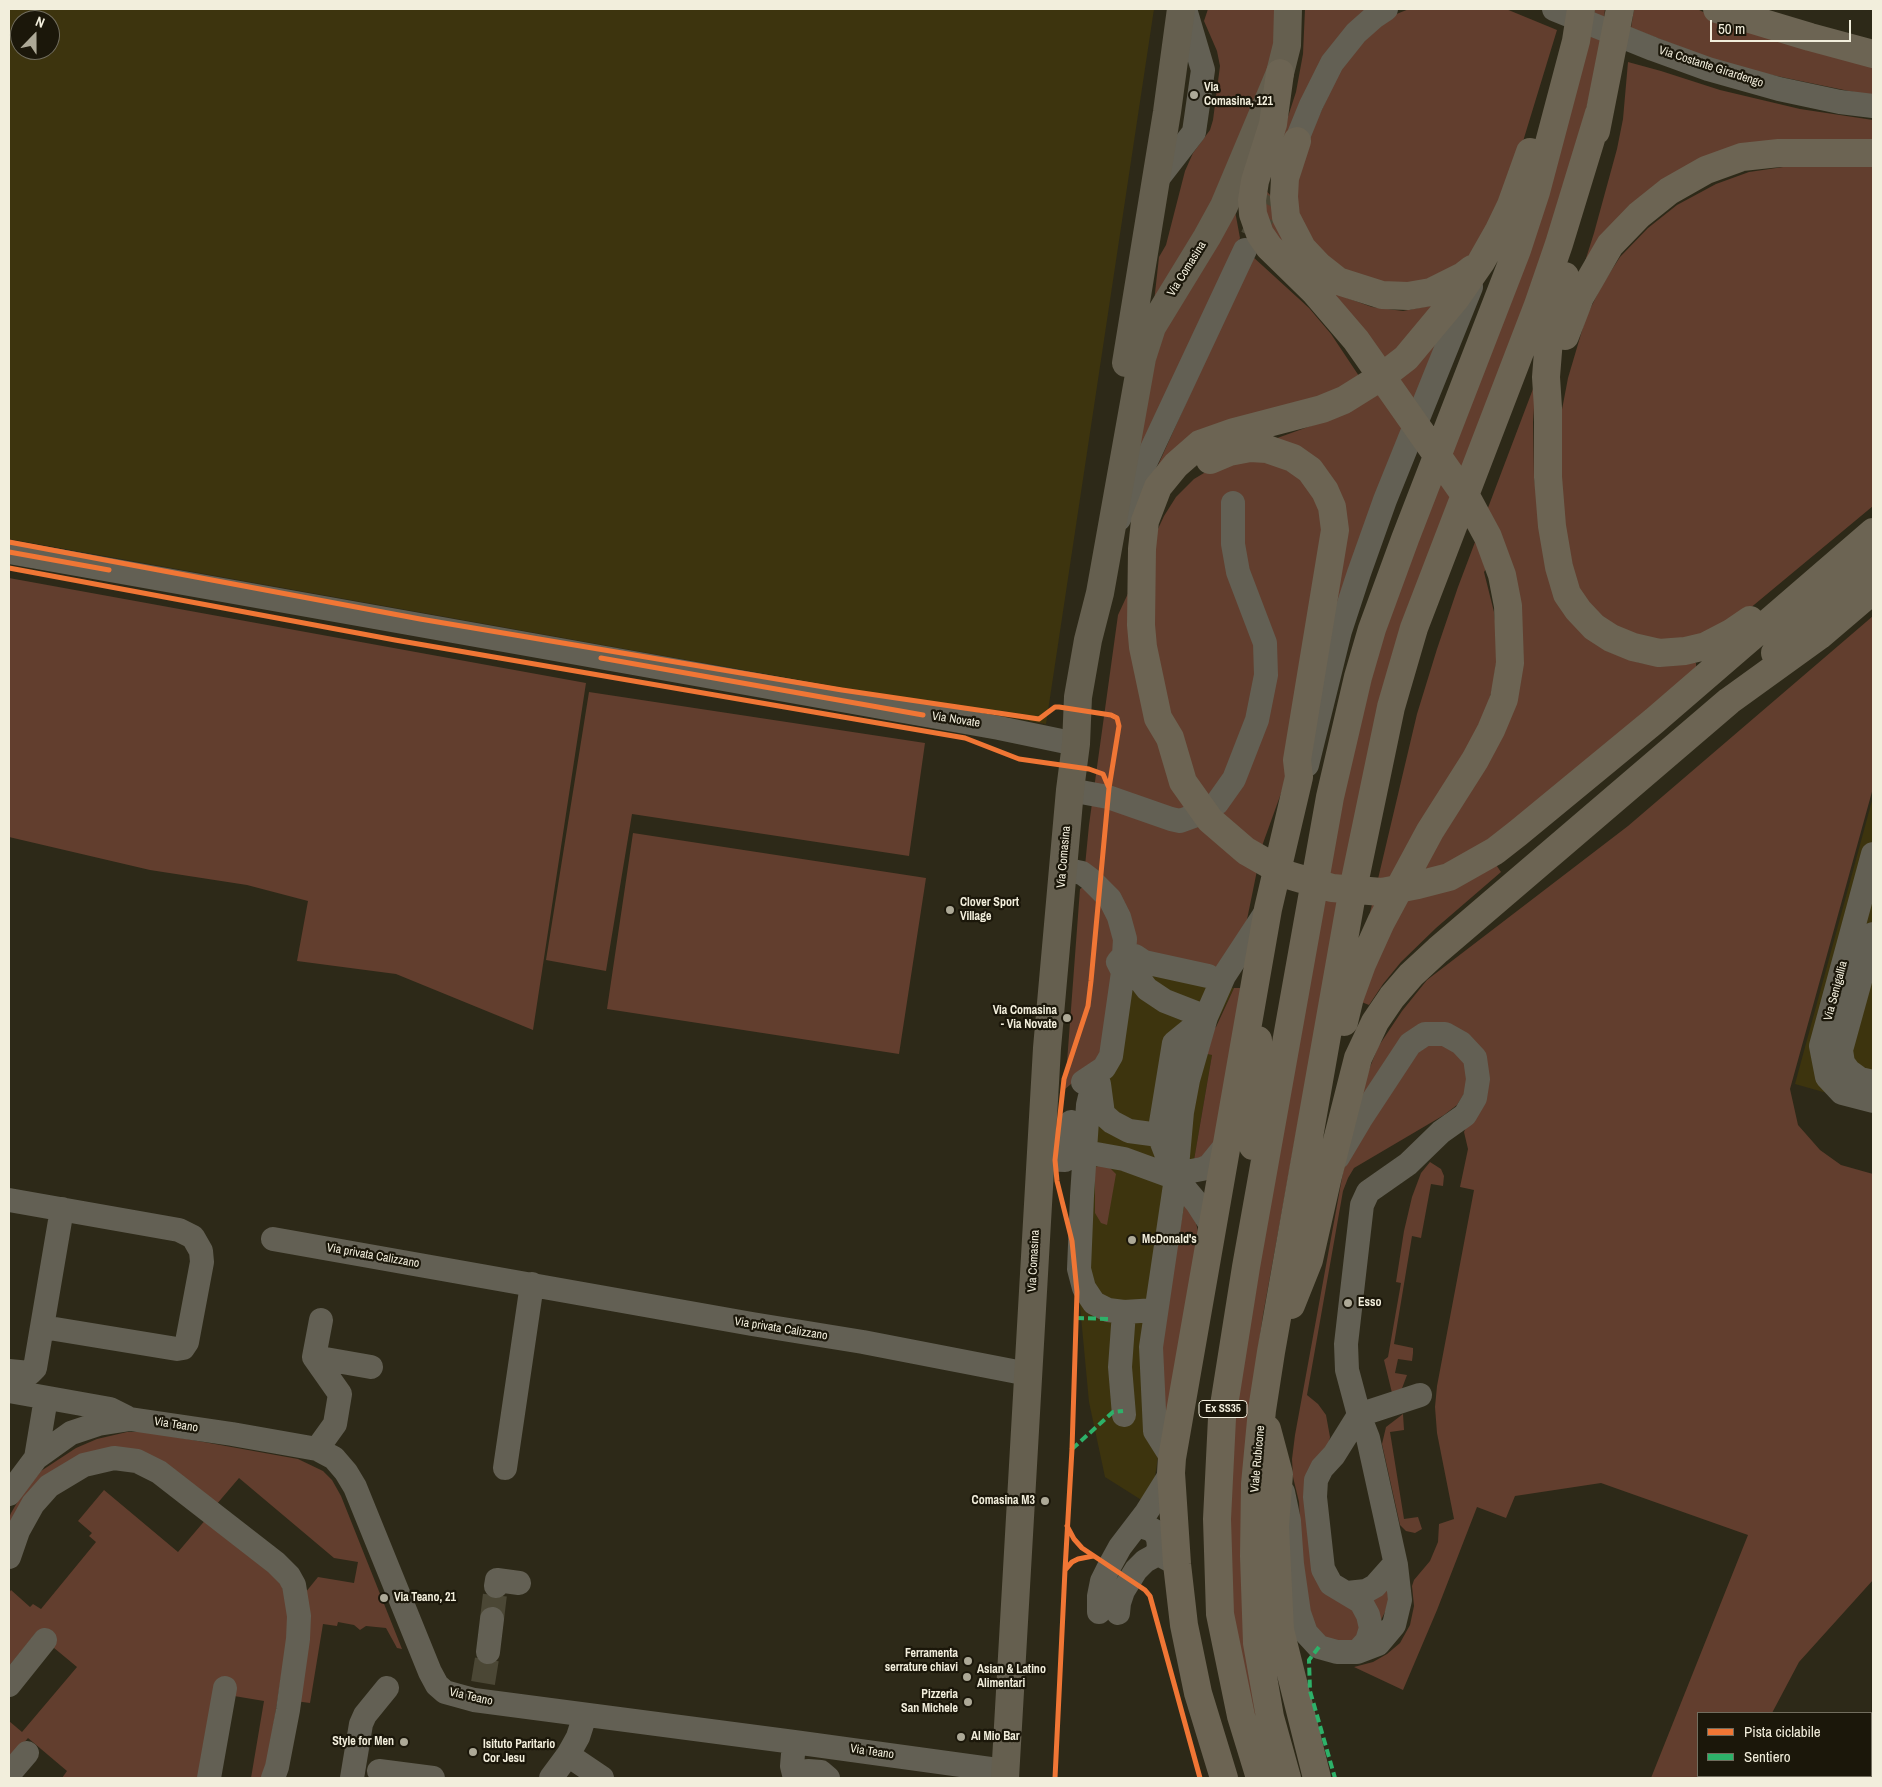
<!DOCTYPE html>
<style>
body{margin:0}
#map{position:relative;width:1882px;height:1787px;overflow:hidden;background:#2d2918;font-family:"Archivo Narrow",sans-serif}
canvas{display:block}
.frame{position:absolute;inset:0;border:10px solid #f2eedc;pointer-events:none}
.legend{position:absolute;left:1697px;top:1712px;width:175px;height:65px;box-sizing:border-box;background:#1b170a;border:1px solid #716d5e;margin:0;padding:6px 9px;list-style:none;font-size:15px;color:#f2eedc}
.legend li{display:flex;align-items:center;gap:10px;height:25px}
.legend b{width:25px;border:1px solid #716d5e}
.north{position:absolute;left:10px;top:10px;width:50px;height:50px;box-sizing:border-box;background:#1b170a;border:1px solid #716d5e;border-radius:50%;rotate:22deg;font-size:14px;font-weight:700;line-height:20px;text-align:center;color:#f2eedc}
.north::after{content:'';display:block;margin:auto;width:18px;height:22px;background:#ada997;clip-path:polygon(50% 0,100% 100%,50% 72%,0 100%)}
.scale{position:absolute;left:1710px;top:20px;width:141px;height:22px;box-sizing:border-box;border:2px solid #f2eedc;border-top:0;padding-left:6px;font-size:15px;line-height:18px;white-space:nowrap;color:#f2eedc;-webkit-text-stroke:4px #1b170a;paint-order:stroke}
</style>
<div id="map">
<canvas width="1882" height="1787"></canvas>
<div class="frame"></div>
<ul class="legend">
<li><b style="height:6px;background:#f07635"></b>Pista ciclabile</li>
<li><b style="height:6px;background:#2db169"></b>Sentiero</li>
</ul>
<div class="north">N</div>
<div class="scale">50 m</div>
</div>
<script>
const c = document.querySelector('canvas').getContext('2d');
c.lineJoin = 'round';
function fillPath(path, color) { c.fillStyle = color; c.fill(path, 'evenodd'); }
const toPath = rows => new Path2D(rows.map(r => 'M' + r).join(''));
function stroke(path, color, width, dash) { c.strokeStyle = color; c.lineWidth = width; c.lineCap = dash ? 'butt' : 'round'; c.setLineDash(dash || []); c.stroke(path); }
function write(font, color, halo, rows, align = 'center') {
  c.font = font + ' "Archivo Narrow",sans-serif'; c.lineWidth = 4.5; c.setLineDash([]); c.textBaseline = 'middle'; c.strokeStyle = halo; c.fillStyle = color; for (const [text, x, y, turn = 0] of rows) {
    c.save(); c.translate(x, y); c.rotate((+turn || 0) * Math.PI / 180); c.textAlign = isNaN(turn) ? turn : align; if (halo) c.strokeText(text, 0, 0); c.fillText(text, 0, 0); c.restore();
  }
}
fillPath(toPath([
 [9,9,1154,9,1046,724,9,539],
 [20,20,50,20,50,50,20,50],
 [1873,797,1873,1106,1795,1084],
 [1118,962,1234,988,1202,1053,1212,1055,1193,1166,1163,1424,1153,1490,1143,1501,1105,1477,1089,1402,1080,1306,1074,1165]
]), '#3d340e');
fillPath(toPath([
 [1208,9,1280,9,1279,25,1260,112,1153,311,1159,257,1166,245,1185,171,1193,153,1210,130,1213,120,1220,66,1217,51,1204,21],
 [1305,9,1367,9,1309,85,1269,175,1296,92,1303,54],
 [1409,9,1506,9,1557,30,1517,161,1503,200,1463,267,1410,290,1345,275,1305,234,1297,208,1296,180,1302,153,1344,61,1389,17],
 [1595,9,1605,9,1600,53,1585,114,1541,261,1476,430,1310,1057,1263,1315,1251,1397,1269,1778,1229,1618,1231,1406,1340,800,1382,638,1584,58],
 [1634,9,1697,9,1718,19,1873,64,1873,96,1762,73,1709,58,1631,28],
 [1628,62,1661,71,1720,90,1800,109,1873,120,1873,144,1728,155,1577,287,1594,233,1617,149,1623,119],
 [1873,163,1873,506,1731,624,1697,642,1638,642,1597,617,1569,572,1563,536,1560,420,1568,378,1586,317,1602,285,1620,257,1648,228,1677,205,1716,184,1749,172,1790,166],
 [1258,182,1272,197,1347,298,1372,307,1403,311,1439,304,1380,373,1271,247],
 [1235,211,1240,238,1135,468,1158,341],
 [1252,256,1309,308,1331,334,1361,379,1150,483],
 [1446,330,1331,638,1340,507,1269,441,1341,415],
 [1536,381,1533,422,1534,477,1546,568,1607,651,1640,663,1669,666,1689,662,1696,663,1696,669,1483,846,1501,872,1436,928,1401,962,1383,984,1369,1005,1359,1001,1375,959,1504,722,1497,551,1484,572,1494,612,1498,649,1493,686,1482,726,1369,917,1417,714,1437,649,1458,587],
 [1234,459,1266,460,1299,476,1314,493,1324,528,1284,785,1262,846,1241,949,1217,968,1143,953,1131,938,1085,866,1089,825,1118,615,1164,516,1176,497,1194,479,1214,467],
 [9,578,586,683,533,1030,396,974,297,961,308,901,247,885,150,870,9,837],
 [1873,616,1873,788,1790,1089,1798,1125,1820,1150,1841,1165,1873,1174,1873,1580,1799,1662,1772,1713,1698,1713,1698,1776,1740,1776,1739,1778,1651,1778,1748,1535,1601,1483,1515,1496,1506,1518,1477,1507,1437,1610,1403,1690,1354,1667,1373,1662,1387,1654,1400,1643,1410,1625,1414,1606,1412,1586,1414,1580,1430,1561,1438,1542,1439,1524,1454,1519,1437,1433,1435,1407,1437,1386,1474,1190,1460,1187,1468,1149,1464,1132,1488,1076,1437,1024,1362,1105,1360,1092,1378,1047,1402,1011,1427,980,1628,826],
 [589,692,925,743,909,856,632,814,606,971,546,960],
 [633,833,926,878,899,1054,607,1009],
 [1084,886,1105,907,1120,947,1103,1058,1065,1089,1080,889],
 [1234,988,1247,988,1217,1149,1193,1166,1212,1055,1202,1053,1205,1034,1216,1027],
 [1431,1043,1445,1046,1455,1052,1464,1062,1468,1080,1465,1092,1457,1105,1444,1115,1354,1168,1348,1178,1343,1191,1307,1395,1318,1404,1326,1415,1330,1437,1314,1529,1361,1616,1359,1635,1350,1642,1328,1640,1317,1630,1307,1610,1303,1573,1299,1502,1293,1477,1292,1459,1295,1435,1344,1167,1354,1142,1417,1049],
 [1430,1162,1441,1169,1444,1176,1443,1186,1431,1184,1421,1238,1412,1236,1394,1344,1413,1348,1413,1353,1412,1361,1398,1359,1395,1373,1407,1375,1401,1391,1393,1397,1384,1360,1388,1357,1401,1283,1396,1282,1404,1231,1412,1197,1421,1173],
 [1101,1165,1109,1167,1116,1174,1107,1225,1101,1223,1095,1213,1095,1181,1093,1176,1093,1168],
 [1185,1202,1196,1223,1201,1244,1168,1424,1163,1424,1157,1346],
 [1403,1414,1404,1430,1390,1432,1404,1519,1418,1517,1422,1529,1415,1533,1406,1531,1400,1525,1382,1444,1386,1427],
 [127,1432,148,1432,298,1459,323,1471,332,1480,341,1496,402,1649,397,1648,386,1628,366,1626,360,1630,354,1625,338,1622,337,1626,323,1624,310,1703,295,1701,305,1593,318,1577,354,1583,358,1562,334,1558,239,1478,216,1505,99,1453,9,1541,9,1518,11,1513,21,1496,41,1471,76,1448,97,1439],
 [104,1490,178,1552,207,1518,270,1570,282,1586,291,1616,265,1778,251,1778,264,1701,216,1693,202,1778,62,1778,67,1771,28,1738,9,1760,9,1721,22,1732,77,1667,36,1633,9,1666,9,1593,11,1590,30,1607,33,1604,41,1609,96,1542,89,1536,92,1533,78,1521],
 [1387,1587,1389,1604,1378,1626,1371,1603,1378,1593]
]), '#623e2e');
stroke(toPath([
 [1252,237,1272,197],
 [492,1619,496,1586],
 [483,1683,488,1652]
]), '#4b4735', 24, [24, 12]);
stroke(toPath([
 [1554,9,1653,49,1708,69,1779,89,1840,102,1873,106],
 [1289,159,1311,105,1332,63,1356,33,1374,17,1386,9],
 [1156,181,1194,132,1203,70,1185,9],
 [1119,519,1245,250],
 [9,552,999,728,1076,744],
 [1307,765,1340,631,1359,573,1385,500,1471,287],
 [1070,790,1108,797,1171,819,1180,821,1202,813,1217,803,1234,779,1257,720,1266,675,1265,643,1238,572,1233,544,1233,503],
 [1873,854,1821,1046,1827,1077,1842,1093,1873,1101],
 [1063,869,1082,873,1090,879,1110,899,1119,917,1125,939,1124,955,1137,976,1147,989,1165,1001,1206,1017],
 [1873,934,1841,1050,1843,1063,1849,1071,1860,1079,1873,1082],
 [1124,955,1135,956,1144,962,1208,976],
 [1095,1075,1088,1105,1082,1196,1079,1269,1084,1288,1094,1303,1108,1310,1124,1312,1156,1310],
 [1083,1082,1104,1068,1111,1056,1123,972,1118,962,1124,955],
 [1099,1084,1103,1114,1112,1122,1129,1131,1159,1135],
 [1085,1152,1124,1159,1176,1178,1197,1203,1213,1228],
 [1041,1159,1065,1160,1068,1154,1071,1122],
 [1174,1174,1159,1135,1174,1043,1206,1017],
 [1176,1178,1186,1172,1202,1169,1209,1166,1226,1145],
 [9,1200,179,1230,193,1237,201,1251,202,1262,187,1342,183,1348,177,1349,43,1327],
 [273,1239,752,1324,863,1342,1028,1374],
 [314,1357,371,1367],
 [9,1371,30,1373,35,1368,62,1209],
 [9,1391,110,1409,126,1417],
 [1124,1415,1120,1367,1124,1312],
 [317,1449,335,1424,340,1394,314,1357,321,1320],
 [36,1458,46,1398],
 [1172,1458,1155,1431,1151,1347,1176,1178,1182,1112,1188,1080,1206,1017,1224,976,1266,912],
 [505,1468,532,1284],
 [1283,1492,1289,1521,1292,1564,1299,1613,1306,1633,1319,1647,1337,1652,1357,1652,1378,1644,1394,1625,1400,1600,1396,1565,1368,1438,1359,1415,1347,1370,1346,1344,1362,1205,1368,1192,1408,1164,1441,1132,1465,1115,1475,1098,1478,1079,1475,1058,1461,1043,1445,1034,1425,1034,1410,1044,1360,1120,1338,1157],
 [9,1494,36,1458,71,1433,98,1424,130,1419,232,1434,317,1449,334,1458,346,1472,355,1487,430,1672,437,1685,445,1692,474,1700,794,1742,1005,1771],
 [1137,1525,1153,1530,1158,1538,1159,1547,1156,1555],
 [9,1557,18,1531,33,1504,49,1486,84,1465,114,1458,137,1461,159,1472,276,1563,289,1576,294,1585,299,1616,298,1639,288,1710,277,1767,273,1778],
 [496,1586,497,1580,519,1583],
 [1347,1593,1366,1591,1375,1586,1391,1568,1396,1565],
 [1099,1612,1099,1596,1102,1581,1109,1567,1120,1547,1146,1513,1171,1473],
 [1118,1613,1119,1603,1123,1591,1136,1570,1145,1561,1156,1555,1162,1556,1177,1564],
 [488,1652,492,1619],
 [1357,1652,1367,1641,1371,1628,1368,1615,1361,1602,1331,1584,1323,1569,1315,1497,1316,1480,1322,1468,1334,1455,1359,1415,1420,1395],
 [9,1685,45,1640],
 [794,1742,792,1766,795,1778,808,1771,821,1772,828,1778],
 [568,1755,602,1778],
 [379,1771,433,1778],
 [9,1774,27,1753],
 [209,1778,225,1688],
 [352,1778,361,1724,365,1715,387,1688],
 [551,1778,568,1755,578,1737,585,1715]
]), '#636054', 24);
stroke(toPath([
 [1126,363,1167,112,1181,9],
 [1005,1778,1047,1048,1070,790,1076,744,1078,697,1088,640,1100,593,1142,358,1152,327,1207,237,1224,206,1280,73,1287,45,1288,9]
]), '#655f4f', 28);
stroke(toPath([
 [1717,9,1810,37,1873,54],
 [1280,73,1273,124,1255,181,1252,200,1253,214,1260,234,1269,247,1314,291,1356,340,1467,498,1488,537,1502,575,1508,606,1510,663,1504,699,1491,730,1475,760,1430,831,1381,922,1362,964,1350,997,1344,1022],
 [1596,131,1620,9],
 [1297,141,1285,178,1284,197,1286,217,1302,248,1319,266,1338,281,1382,295,1408,296,1431,292,1463,276,1472,269],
 [1530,152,1511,205,1498,232,1481,262,1456,298,1406,358,1384,375,1344,400,1322,409,1234,432,1200,444,1176,465,1158,487,1145,521,1142,549,1141,625,1143,647,1158,718,1170,738,1183,782,1210,820,1246,851,1288,875,1332,888,1382,892,1418,885,1449,877,1495,851,1518,833,1654,721,1873,532],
 [1565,276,1549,339,1546,377,1548,408,1548,477,1552,526,1559,567,1567,594,1578,610,1594,627,1611,638,1633,647,1659,653,1685,651,1706,646,1731,633,1750,620],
 [1565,336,1580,297,1610,245,1639,215,1669,191,1706,170,1742,157,1779,153,1873,153],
 [1210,460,1229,452,1250,448,1267,449,1293,458,1310,470,1325,491,1332,507,1335,530,1297,760,1299,777,1268,909,1172,1458,1171,1473,1177,1564,1184,1625,1198,1693,1224,1778],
 [1775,653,1812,614,1873,561],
 [1253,1146,1259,1064,1258,1040],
 [1291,1305,1309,1260,1328,1176,1358,1058,1375,1022,1392,997,1411,975,1438,950,1729,701,1819,636,1873,590],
 [1267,1429,1279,1474,1275,1526,1280,1630,1317,1778],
 [1260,1778,1241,1716,1220,1614,1217,1519,1222,1418,1246,1267,1330,797,1358,677,1372,629,1405,539,1517,250,1536,192,1576,41,1581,9],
 [1287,1778,1270,1717,1257,1643,1254,1556,1255,1484,1262,1410,1271,1352,1352,894,1391,707,1414,628,1538,305,1559,244,1599,113]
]), '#6c6453', 28);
stroke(toPath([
 [1076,1318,1111,1319],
 [1072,1449,1113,1412,1123,1411],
 [1319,1647,1309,1660,1310,1691,1335,1778],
 [1871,1765,1873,1765],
 [1827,1778,1836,1776]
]), '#2db169', 4, [8, 4]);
stroke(toPath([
 [9,542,420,619,842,690,1039,719,1055,707,1059,707,1111,715,1117,718,1119,726,1109,788,1103,774,1089,769,1019,759,965,738,395,640,9,568],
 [9,552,109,570],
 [601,658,923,715],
 [1067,1526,1074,1539,1082,1548,1145,1590,1150,1596,1200,1778],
 [1065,1570,1072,1449,1077,1292,1072,1241,1057,1181,1055,1160,1064,1079,1088,1006,1091,981,1109,788],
 [1055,1778,1065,1570,1072,1562,1078,1559,1093,1556]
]), '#f07635', 5);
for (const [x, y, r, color] of [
 [1194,95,5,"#ada997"],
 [950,910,5,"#ada997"],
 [1067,1018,5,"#ada997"],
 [1132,1240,5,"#ada997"],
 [1348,1303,5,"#ada997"],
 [1045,1501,5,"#ada997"],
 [384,1598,5,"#ada997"],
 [968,1661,5,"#ada997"],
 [967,1677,5,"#ada997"],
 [968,1702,5,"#ada997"],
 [961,1737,5,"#ada997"],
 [404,1742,5,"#ada997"],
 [473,1752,5,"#ada997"]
]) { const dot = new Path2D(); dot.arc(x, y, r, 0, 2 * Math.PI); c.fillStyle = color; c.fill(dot); stroke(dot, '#1b170a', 2); }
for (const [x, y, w] of [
 [1223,1409,48]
]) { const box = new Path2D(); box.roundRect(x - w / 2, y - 8.5, w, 17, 4); c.fillStyle = '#1b170a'; c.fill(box); stroke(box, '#f2eedc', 1); }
write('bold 11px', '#f2eedc', null, [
 ["Ex SS35",1223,1409]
]);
write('12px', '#f2eedc', '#1b170a', [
 ["Via Costante Girardengo",1711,67,18],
 ["Via Comasina",1187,269,-58],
 ["Via Novate",956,720,9],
 ["Via Comasina",1064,857,-85],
 ["Via Senigallia",1836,991,-75],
 ["Via privata Calizzano",373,1256,10],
 ["Via Comasina",1034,1261,-87],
 ["Via privata Calizzano",781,1329,9],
 ["Via Teano",176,1425,9],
 ["Viale Rubicone",1258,1459,-85],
 ["Via Teano",471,1697,13],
 ["Via Teano",872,1752,8]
]);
write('bold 12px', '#f2eedc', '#1b170a', [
 ["Via",1204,88],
 ["Comasina, 121",1204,102],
 ["Clover Sport",960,903],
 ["Village",960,917],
 ["Via Comasina",1057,1011,"right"],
 ["- Via Novate",1057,1025,"right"],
 ["McDonald's",1142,1240],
 ["Esso",1358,1303],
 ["Comasina M3",1035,1501,"right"],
 ["Via Teano, 21",394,1598],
 ["Ferramenta",958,1654,"right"],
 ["serrature chiavi",958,1668,"right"],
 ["Asian & Latino",977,1670],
 ["Alimentari",977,1684],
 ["Pizzeria",958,1695,"right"],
 ["San Michele",958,1709,"right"],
 ["Al Mio Bar",971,1737],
 ["Style for Men",394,1742,"right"],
 ["Isituto Paritario",483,1745],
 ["Cor Jesu",483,1759]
], 'left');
</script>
